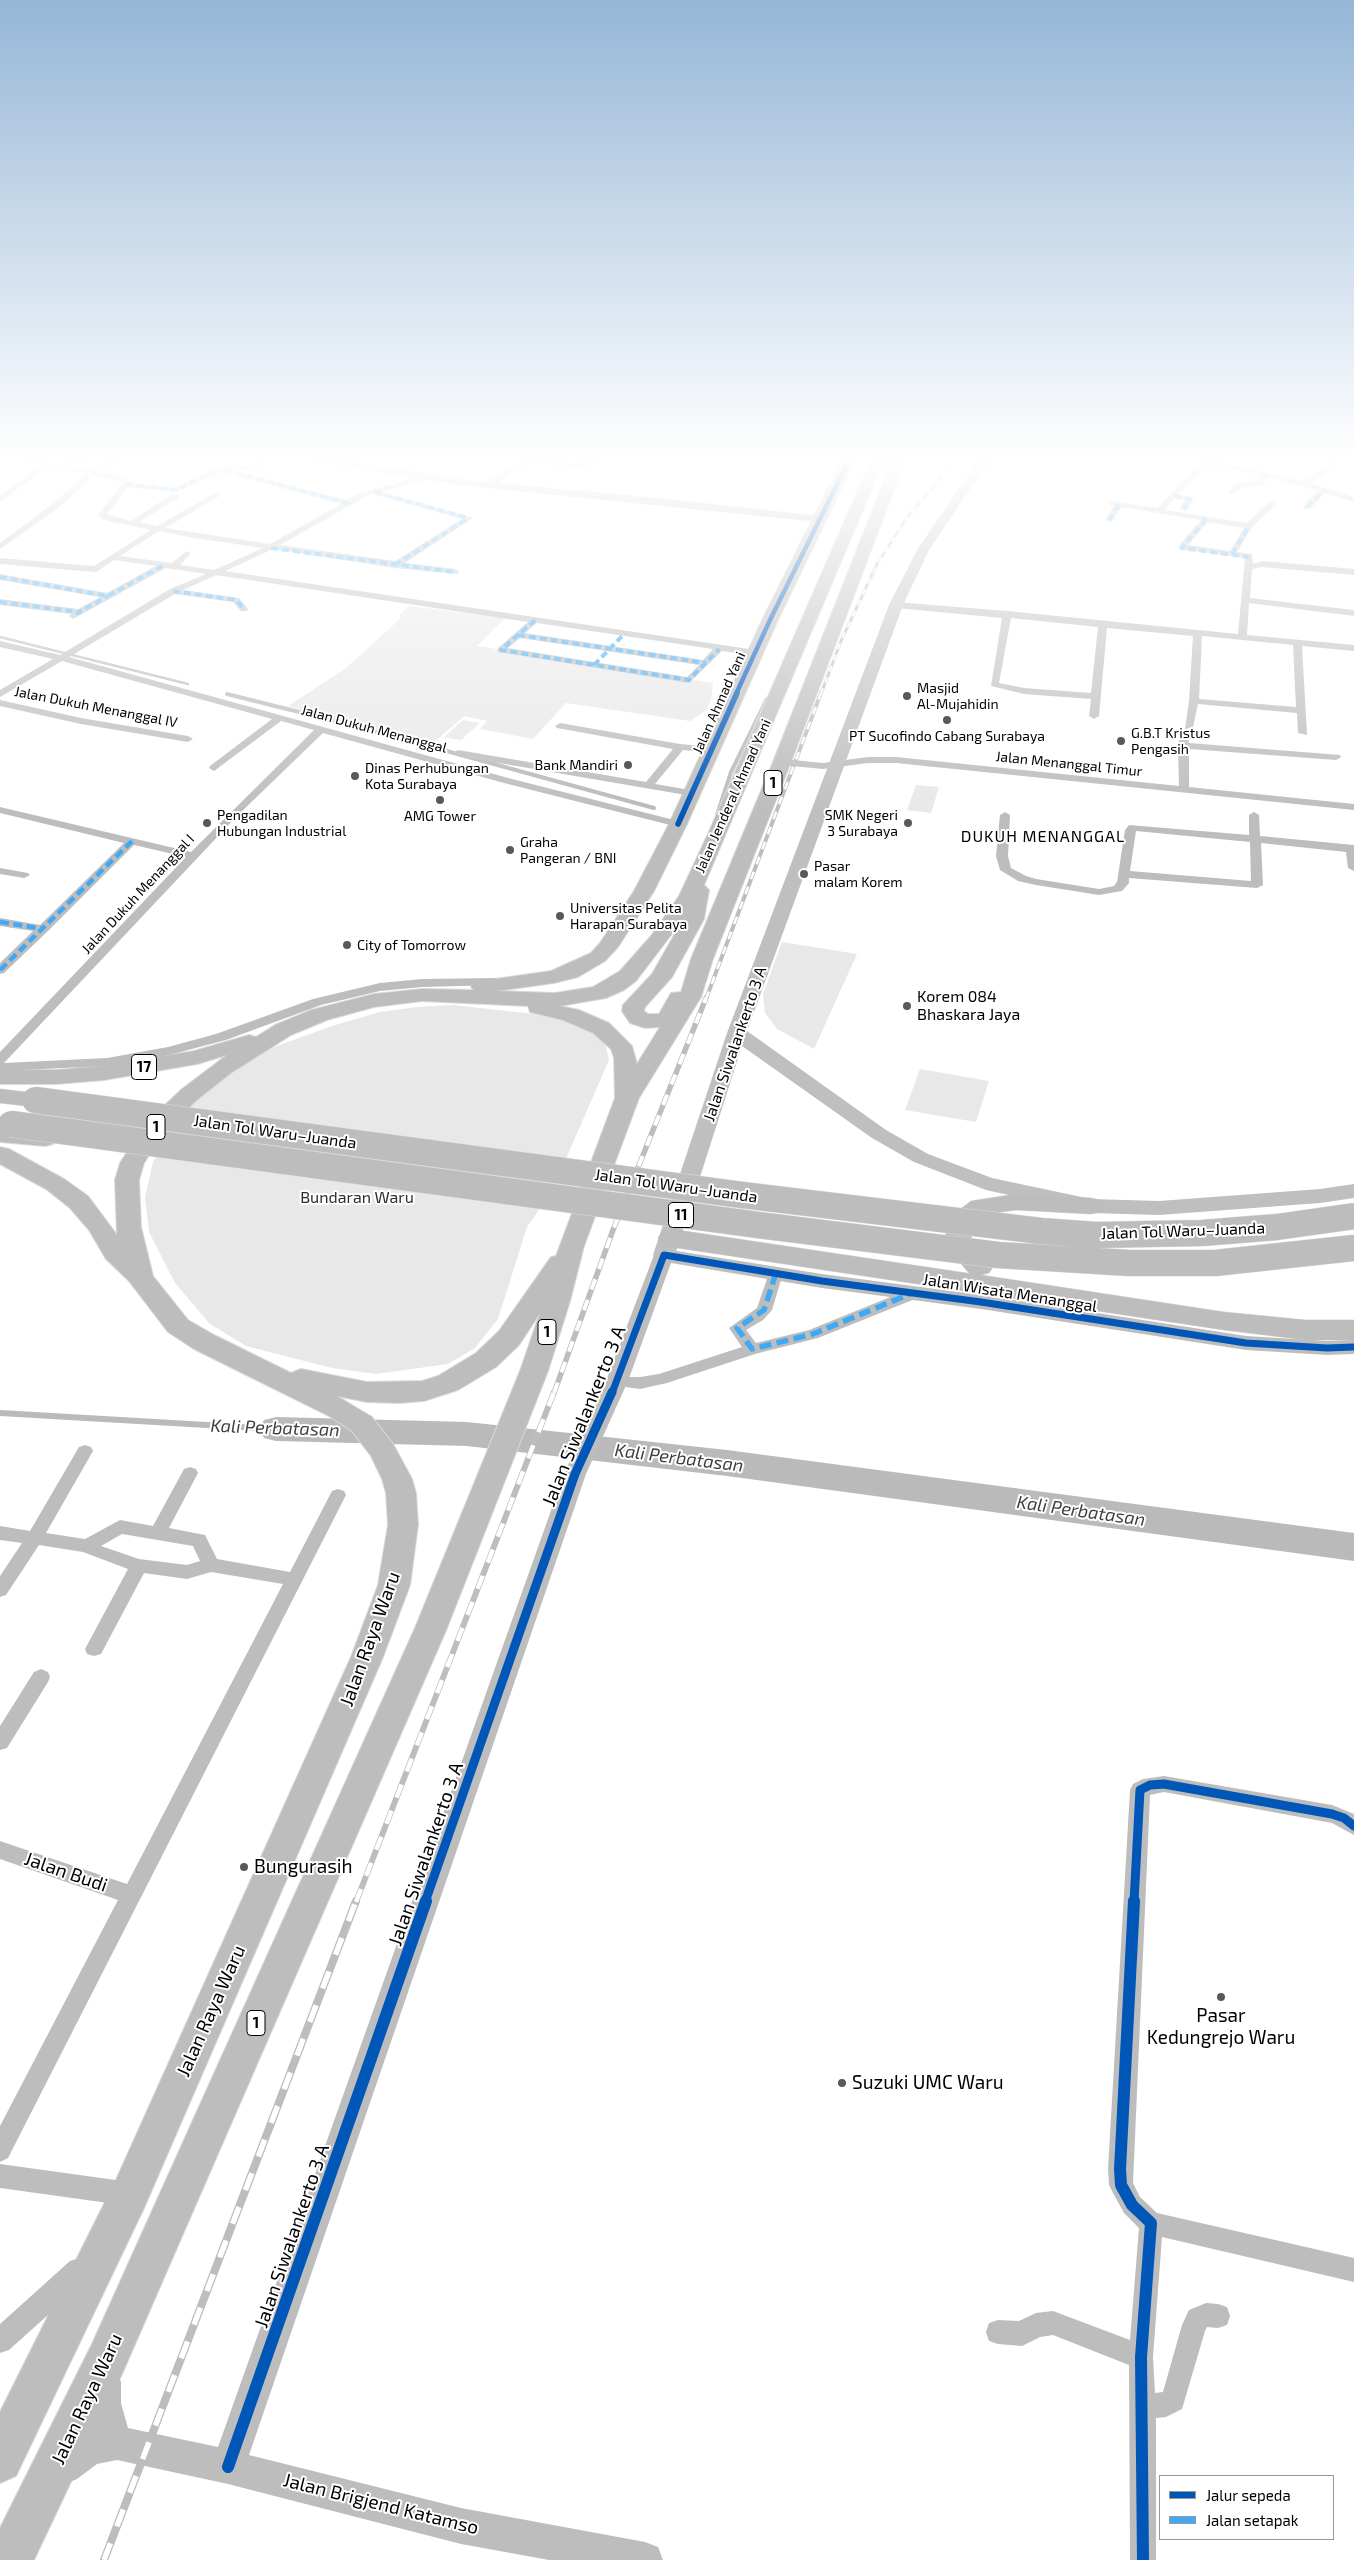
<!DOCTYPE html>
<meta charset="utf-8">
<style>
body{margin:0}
#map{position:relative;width:1354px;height:2560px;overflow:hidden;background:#fff;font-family:"Exo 2",sans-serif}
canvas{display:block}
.legend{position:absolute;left:1159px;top:2475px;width:175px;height:65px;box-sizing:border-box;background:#fff;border:1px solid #999;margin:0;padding:6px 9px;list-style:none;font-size:15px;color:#000}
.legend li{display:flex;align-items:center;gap:10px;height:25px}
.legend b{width:25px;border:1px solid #999}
</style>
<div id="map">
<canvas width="1354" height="2560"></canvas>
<ul class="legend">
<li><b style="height:6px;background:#0057b8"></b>Jalur sepeda</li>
<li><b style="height:6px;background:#3fa9f5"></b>Jalan setapak</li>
</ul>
</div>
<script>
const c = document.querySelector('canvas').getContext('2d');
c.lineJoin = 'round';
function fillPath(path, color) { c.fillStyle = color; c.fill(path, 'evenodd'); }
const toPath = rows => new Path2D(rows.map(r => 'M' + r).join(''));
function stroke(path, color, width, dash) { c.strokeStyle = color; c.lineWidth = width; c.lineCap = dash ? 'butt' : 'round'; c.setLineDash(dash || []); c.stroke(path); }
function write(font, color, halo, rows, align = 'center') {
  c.font = font + ' "Exo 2",sans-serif'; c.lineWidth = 4; c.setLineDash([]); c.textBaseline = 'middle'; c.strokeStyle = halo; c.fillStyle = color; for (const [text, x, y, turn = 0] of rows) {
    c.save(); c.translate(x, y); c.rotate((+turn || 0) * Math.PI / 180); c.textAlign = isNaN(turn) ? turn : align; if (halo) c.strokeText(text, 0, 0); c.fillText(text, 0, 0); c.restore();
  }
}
fillPath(toPath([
 [409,606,505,618,477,646,713,683,711,699,707,710,690,721,566,703,533,739,480,729,487,721,464,716,431,745,288,706,346,668,401,618,399,615],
 [463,720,480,723,461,740,444,737],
 [916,785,939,787,931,813,907,810],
 [782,942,857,954,814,1049,777,1029,765,1013,763,994],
 [453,1005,552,1016,578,1025,597,1034,606,1047,609,1060,552,1191,527,1227,498,1319,475,1348,448,1364,376,1374,332,1368,246,1346,210,1324,175,1283,149,1232,145,1197,153,1162,189,1107,230,1073,274,1047,332,1026,380,1012,417,1007],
 [920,1069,989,1081,976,1122,905,1110]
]), '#e8e8e8');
stroke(toPath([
 [58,465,111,458],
 [0,637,188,684]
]), '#bababa', 2.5);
stroke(toPath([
 [227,694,359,727,654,808],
 [717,815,731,772,767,699]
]), '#bababa', 4);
stroke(toPath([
 [0,1413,276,1429]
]), '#bababa', 6);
fillPath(toPath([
 [276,1417,467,1422,727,1450,1354,1533,1354,1561,727,1476,467,1446,276,1441,264,1438,259,1429,264,1420,276,1417]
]), '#bababa');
const trunk = toPath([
 [843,458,856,458,778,620,687,824,654,891,618,947,605,961,578,977,554,983,497,991,555,993,593,987,620,971,651,936,679,896,708,834,872,458,885,458,704,885,709,890,704,919,672,977,645,1007,644,1011,648,1014,659,1014,671,993,681,992,691,959,773,762,893,458,906,458,791,762,713,959,701,997,639,1098,584,1246,570,1301,548,1371,447,1628,122,2374,34,2560,0,2560,0,2528,92,2344,415,1628,520,1371,540,1313,519,1345,496,1367,458,1390,424,1401,399,1403,367,1402,337,1396,372,1417,393,1444,412,1479,416,1493,418,1525,410,1585,383,1657,144,2208,16,2476,0,2483,0,2412,116,2180,351,1657,378,1585,388,1525,386,1493,382,1479,371,1456,352,1431,329,1416,194,1349,168,1332,129,1281,106,1259,89,1230,70,1208,46,1189,0,1164,0,1147,9,1149,64,1179,88,1196,117,1235,115,1180,120,1163,147,1122,182,1089,227,1055,197,1064,104,1080,56,1084,0,1084,0,1070,56,1070,104,1066,194,1051,249,1035,256,1037,275,1025,311,1010,374,994,422,989,474,990,471,987,474,982,551,971,591,953,600,943,634,891,669,824,762,620,843,458],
 [684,918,652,974,623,1005,622,1011,630,1023,645,1028,660,1027,637,1064,632,1046,609,1023,579,1010,560,1006,606,998,624,990,636,981,684,918],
 [422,1001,528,1006,530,1012,563,1020,593,1033,611,1049,614,1058,615,1098,556,1256,551,1257,499,1331,476,1353,438,1376,422,1381,367,1382,301,1369,291,1373,214,1335,188,1320,153,1276,141,1227,139,1180,144,1163,164,1131,198,1099,231,1073,291,1035,327,1020,374,1007,422,1001],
 [0,1128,45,1132,53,1134,57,1139,53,1144,45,1146,0,1142,0,1128]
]);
const motorway = toPath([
 [0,1089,35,1093,44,1095,47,1100,44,1105,35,1107,0,1103,0,1089],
 [1016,1194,1091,1198,1100,1200,1104,1206,1100,1212,1091,1214,1016,1210,987,1214,976,1223,971,1236,974,1246,993,1267,989,1273,981,1275,1224,1312,1306,1320,1354,1320,1354,1340,1306,1340,1224,1330,671,1247,662,1244,658,1238,662,1232,671,1229,973,1274,969,1273,948,1249,945,1236,951,1219,955,1213,971,1201,1016,1194]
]);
stroke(trunk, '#dbdbdb', 2);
stroke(motorway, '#dbdbdb', 1);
fillPath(toPath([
 [6,458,23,458,87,470,117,458,128,458,96,472,127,477,129,482,174,488,226,464,247,466,263,458,274,458,248,470,230,468,175,492,128,487,107,514,131,521,172,494,178,494,178,498,139,522,157,526,215,493,219,495,218,497,165,528,270,544,341,504,233,475,233,471,347,500,359,493,426,475,426,479,382,492,473,518,405,563,455,569,459,572,458,574,395,568,273,549,225,571,756,650,761,653,756,656,722,651,689,683,498,652,498,648,528,622,216,575,183,590,239,598,248,609,247,611,241,611,233,602,175,594,69,657,512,779,682,822,683,824,682,826,674,826,504,783,323,733,238,815,4,1063,107,1058,168,1047,216,1034,313,999,380,983,422,979,495,978,501,982,499,985,422,987,380,991,321,1005,226,1040,169,1055,107,1066,0,1071,0,1052,186,857,134,845,48,931,4,973,0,974,0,963,33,931,0,926,0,918,40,925,124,843,0,813,0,807,191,852,314,730,281,721,214,771,209,768,210,766,272,719,62,661,0,697,0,690,53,659,0,647,0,641,60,655,170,589,206,574,166,568,73,619,69,616,71,614,0,605,0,599,78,609,100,597,0,580,0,574,107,593,156,566,114,560,96,572,0,564,0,558,94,566,151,530,104,520,98,515,122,484,121,481,6,458],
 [373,494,462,519,395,561,280,545,365,497,373,494],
 [159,531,193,538,263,548,214,570,180,565,191,553,187,551,172,563,120,556,159,531],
 [537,623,713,649,703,660,525,633,537,623],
 [520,638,699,665,687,677,508,648,520,638],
 [357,458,367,458,352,467,346,467,346,463,357,458],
 [526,458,576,464,592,458,601,458,593,465,576,468,531,461,492,487,486,487,486,483,526,458],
 [1189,458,1207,459,1301,481,1319,471,1333,458,1342,458,1325,475,1309,483,1354,497,1354,502,1325,493,1310,509,1304,509,1304,505,1318,491,1269,477,1261,486,1243,487,1235,494,1229,494,1229,490,1238,483,1256,482,1262,475,1209,464,1179,494,1194,499,1186,511,1179,509,1185,500,1175,498,1165,510,1247,523,1270,501,1276,501,1276,505,1252,527,1237,552,1252,554,1253,564,1262,561,1354,569,1354,575,1262,567,1252,569,1250,598,1354,610,1354,616,1249,603,1247,635,1354,645,1354,651,1302,646,1307,735,1298,733,1297,713,1198,704,1193,727,1185,729,1189,701,1193,636,1107,628,1099,716,1094,719,1089,716,1091,699,1024,694,991,686,1002,618,896,608,892,605,896,602,1007,611,1238,634,1245,558,1179,549,1179,545,1201,520,1121,507,1112,522,1105,520,1114,506,1107,503,1111,501,1157,508,1202,462,1189,458],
 [1208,522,1244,528,1230,551,1188,545,1208,522],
 [1011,618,1098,627,1091,693,1024,688,999,683,1011,618],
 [1202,636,1293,645,1296,707,1199,699,1202,636],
 [36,469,43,471,0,502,0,496,36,469],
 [85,475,92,477,61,506,0,549,0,543,55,502,85,475],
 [0,700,81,718,188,736,193,739,188,742,81,724,0,706,0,700],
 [560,723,680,744,712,747,717,750,712,753,683,750,655,784,696,791,696,795,692,796,458,756,453,753,458,750,646,782,673,749,557,728,555,726,560,723],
 [1184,737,1188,738,1189,743,1340,755,1341,757,1336,760,1189,749,1189,787,1354,804,1354,810,896,763,868,763,823,769,782,765,777,762,782,759,823,763,868,757,896,757,1179,786,1178,746,1179,740,1184,737],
 [1005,812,1010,815,1008,856,1011,868,1026,876,1036,879,1099,889,1114,886,1117,882,1125,830,1129,825,1249,835,1249,815,1254,812,1259,815,1260,836,1354,845,1354,871,1348,868,1346,852,1261,843,1263,885,1257,888,1129,878,1129,883,1122,891,1099,895,1036,885,1018,881,1000,870,996,856,1000,815,1005,812],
 [1136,831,1250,842,1251,881,1130,871,1136,831],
 [0,868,28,873,30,875,24,878,0,874,0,868],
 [776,1268,783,1273,772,1310,763,1320,746,1330,756,1343,809,1330,910,1289,915,1288,923,1293,920,1297,818,1338,755,1354,667,1383,640,1389,611,1385,609,1381,611,1377,640,1377,659,1374,742,1347,729,1328,757,1308,769,1273,776,1268],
 [85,1445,91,1447,93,1451,46,1533,85,1539,120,1520,153,1526,184,1469,190,1467,196,1469,198,1473,169,1528,205,1535,217,1559,290,1572,332,1491,338,1489,344,1491,346,1495,8,2158,0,2162,0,2126,118,1900,0,1859,0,1841,127,1884,283,1584,211,1572,187,1579,144,1573,101,1654,94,1656,87,1654,85,1649,128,1569,83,1552,39,1545,6,1595,0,1597,0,1576,22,1543,0,1540,0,1526,30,1531,79,1447,85,1445],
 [122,1534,193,1546,200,1561,187,1565,139,1559,101,1546,122,1534],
 [41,1669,48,1672,50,1677,48,1682,7,1748,0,1750,0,1726,34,1672,41,1669],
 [1164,1776,1332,1805,1354,1814,1354,1835,1332,1823,1164,1792,1150,1795,1133,2183,1140,2197,1157,2213,1354,2258,1354,2282,1162,2237,1153,2357,1155,2393,1163,2392,1182,2325,1189,2310,1206,2303,1218,2304,1227,2307,1230,2316,1227,2325,1218,2328,1207,2327,1205,2331,1182,2409,1166,2417,1156,2418,1156,2560,1130,2560,1129,2365,1053,2335,1040,2337,1022,2346,998,2344,989,2341,986,2332,989,2323,998,2320,1019,2321,1036,2313,1053,2311,1130,2340,1139,2228,1124,2213,1113,2193,1109,2185,1108,2169,1130,1790,1133,1784,1143,1779,1164,1776],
 [0,2164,130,2182,138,2186,142,2194,138,2202,130,2206,0,2188,0,2164],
 [79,2258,88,2261,91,2270,88,2279,9,2350,0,2353,0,2324,70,2261,79,2258]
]), '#bdbdbd');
fillPath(toPath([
 [306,458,331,458,467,480,669,499,819,516,824,519,819,522,467,486,311,461,306,458],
 [664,1249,822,1274,981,1295,1246,1336,1327,1341,1354,1340,1354,1354,1327,1355,1246,1350,981,1309,822,1288,671,1263,628,1381,586,1474,249,2455,461,2508,645,2542,658,2547,663,2560,549,2560,461,2544,228,2484,117,2460,97,2464,77,2479,65,2484,53,2479,48,2467,53,2455,74,2439,94,2431,87,2403,87,2382,92,2370,104,2365,116,2370,121,2382,121,2403,128,2428,218,2447,564,1474,606,1381,654,1255,657,1251,664,1249]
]), '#bdbdbd');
fillPath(toPath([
 [980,458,991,458,929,550,903,605,747,1031,886,1130,928,1154,992,1178,1091,1199,1159,1201,1320,1189,1354,1184,1354,1198,1320,1203,1159,1215,1091,1213,986,1190,914,1162,872,1138,742,1046,675,1255,672,1260,664,1262,656,1260,653,1255,727,1033,889,605,917,550,980,458]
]), '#bfbfbf');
fillPath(trunk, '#bdbdbd');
fillPath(motorway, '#bdbdbd');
const railFar4 = toPath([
 [821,694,841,641,878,562,907,518,957,458]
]);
const railFar3 = toPath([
 [706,999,821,693]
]);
const railFar2 = toPath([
 [554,1393,613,1230,706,998]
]);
const railFar1 = toPath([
 [356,1902,554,1392]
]);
const rail = toPath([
 [104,2560,356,1901]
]);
stroke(railFar4, '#bdbdbd', 3);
stroke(railFar3, '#bdbdbd', 4);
stroke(railFar2, '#bdbdbd', 5.5);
stroke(railFar1, '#bdbdbd', 6);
stroke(rail, '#bdbdbd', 8);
stroke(railFar4, '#fff', 2, [6]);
stroke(railFar3, '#fff', 2.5, [8]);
stroke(railFar2, '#fff', 4, [11]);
stroke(railFar1, '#fff', 4.5, [14]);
stroke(rail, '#fff', 5.5, [18]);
const motorwayBridge = toPath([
 [35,1100,742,1195,1041,1231,1096,1235,1202,1233,1277,1227,1354,1216],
 [11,1124,758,1225,998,1255,1129,1263,1215,1263,1354,1248]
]);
stroke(motorwayBridge, '#dbdbdb', 27, []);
stroke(motorwayBridge, '#bdbdbd', 26);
stroke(toPath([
 [529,459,576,466,590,463,597,458],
 [349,465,363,458],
 [225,470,348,503],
 [126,484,175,490,229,466,248,468,270,458],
 [374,492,469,518],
 [1175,496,1190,499,1183,509],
 [1307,507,1324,490],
 [1206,519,1182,548,1249,557],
 [1109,520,1119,504],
 [271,548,455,572],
 [1232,554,1249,526],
 [395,565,469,518],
 [0,577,108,596,164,565],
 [173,591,236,600,244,609],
 [0,602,79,612],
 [76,614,108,596],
 [535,620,501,650,689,680,719,649],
 [518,635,706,663],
 [594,665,625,633]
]), '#3fa9f5', 4, [7, 4]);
stroke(toPath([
 [0,922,44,929],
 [0,970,132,841]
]), '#3fa9f5', 4.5, [9, 4.5]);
stroke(toPath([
 [776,1273,764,1310,737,1328,752,1349,813,1334,910,1294]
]), '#3fa9f5', 5.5, [12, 5.5]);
stroke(toPath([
 [736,694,770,620,850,458]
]), '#0057b8', 4.5);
stroke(toPath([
 [678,824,737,693]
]), '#0057b8', 5.5);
stroke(toPath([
 [612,1393,664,1255,822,1281,981,1302,1246,1343,1327,1348,1354,1347]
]), '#0057b8', 7);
stroke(toPath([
 [425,1902,575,1474,612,1392],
 [1134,1902,1140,1790,1150,1785,1164,1784,1332,1814,1344,1818,1354,1826]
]), '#0057b8', 9);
stroke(toPath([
 [1134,1901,1120,2169,1121,2185,1132,2205,1151,2223,1141,2357,1143,2560],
 [228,2467,426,1901]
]), '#0057b8', 12);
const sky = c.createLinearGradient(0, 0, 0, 817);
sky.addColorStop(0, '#95b6d6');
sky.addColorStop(0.56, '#fff');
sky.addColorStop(1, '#ffffff00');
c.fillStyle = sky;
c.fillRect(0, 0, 1354, 817);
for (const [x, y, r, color] of [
 [907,696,5,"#595959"],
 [947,720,5,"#595959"],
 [1121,741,5,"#595959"],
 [628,765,5,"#595959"],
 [355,776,5,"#595959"],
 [440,800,5,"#595959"],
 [207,823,5,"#595959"],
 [908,823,5,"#595959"],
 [510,850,5,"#595959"],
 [804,874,5,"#595959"],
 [560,916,5,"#595959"],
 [347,945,5,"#595959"],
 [907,1006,5,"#595959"],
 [244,1867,5,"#595959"],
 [1221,1997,5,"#595959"],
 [842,2083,5,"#595959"]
]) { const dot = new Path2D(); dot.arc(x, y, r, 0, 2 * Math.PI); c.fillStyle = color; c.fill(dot); stroke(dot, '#fff', 2); }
write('14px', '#000', '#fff', [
 ["Masjid",917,688],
 ["Al-Mujahidin",917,704],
 ["G.B.T Kristus",1131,733],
 ["Pengasih",1131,749],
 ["PT Sucofindo Cabang Surabaya",947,736,"center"],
 ["Bank Mandiri",618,765,"right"],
 ["Dinas Perhubungan",365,768],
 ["Kota Surabaya",365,784],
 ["Pengadilan",217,815],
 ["Hubungan Industrial",217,831],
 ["SMK Negeri",898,815,"right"],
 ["3 Surabaya",898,831,"right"],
 ["AMG Tower",440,816,"center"],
 ["Graha",520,842],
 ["Pangeran / BNI",520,858],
 ["Pasar",814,866],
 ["malam Korem",814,882],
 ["Universitas Pelita",570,908],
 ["Harapan Surabaya",570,924],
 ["City of Tomorrow",357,945]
], 'left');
write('14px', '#000', '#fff', [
 ["Jalan Ahmad Yani",719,703,-66],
 ["Jalan Dukuh Menanggal IV",96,707,11],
 ["Jalan Dukuh Menanggal",374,729,15],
 ["Jalan Menanggal Timur",1069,764,6],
 ["Jalan Jenderal Ahmad Yani",733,796,-66],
 ["Jalan Dukuh Menanggal I",138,894,-47]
]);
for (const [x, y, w] of [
 [773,783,18],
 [144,1067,25],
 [156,1127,18],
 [681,1215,25],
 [547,1332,18],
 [256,2023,18]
]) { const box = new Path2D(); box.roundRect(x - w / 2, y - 12.5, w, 25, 4); c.fillStyle = '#fff'; c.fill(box); stroke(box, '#000', 1); }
write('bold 15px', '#000', null, [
 ["1",773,783],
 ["17",144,1067],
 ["1",156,1127],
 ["11",681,1215],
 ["1",547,1332],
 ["1",256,2023]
]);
c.letterSpacing = '1px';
write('16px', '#000', '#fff', [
 ["DUKUH MENANGGAL",1043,837]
]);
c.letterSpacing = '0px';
write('16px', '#000', '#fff', [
 ["Korem 084",917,997],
 ["Bhaskara Jaya",917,1015]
], 'left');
write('16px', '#000', '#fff', [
 ["Jalan Siwalankerto 3 A",735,1044,-71],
 ["Jalan Tol Waru–Juanda",275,1132,8],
 ["Jalan Tol Waru–Juanda",676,1186,8],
 ["Jalan Tol Waru–Juanda",1183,1231,-2],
 ["Jalan Wisata Menanggal",1010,1293,9]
]);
write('16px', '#2d2d2d', '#fff', [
 ["Bundaran Waru",357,1198]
]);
write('italic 18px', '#3e3e3e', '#fff', [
 ["Kali Perbatasan",275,1428,2],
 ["Kali Perbatasan",679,1458,7],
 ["Kali Perbatasan",1081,1511,8]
]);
write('19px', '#000', '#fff', [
 ["Jalan Siwalankerto 3 A",584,1416,-68],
 ["Jalan Raya Waru",370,1639,-70],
 ["Jalan Siwalankerto 3 A",426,1854,-71],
 ["Jalan Budi",66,1872,19],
 ["Jalan Raya Waru",211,2011,-66],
 ["Jalan Siwalankerto 3 A",292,2236,-71],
 ["Jalan Raya Waru",87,2399,-65],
 ["Jalan Brigjend Katamso",381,2504,14]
]);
write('19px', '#000', '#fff', [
 ["Bungurasih",254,1867],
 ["Pasar",1221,2016,"center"],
 ["Kedungrejo Waru",1221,2038,"center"],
 ["Suzuki UMC Waru",852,2083]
], 'left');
</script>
